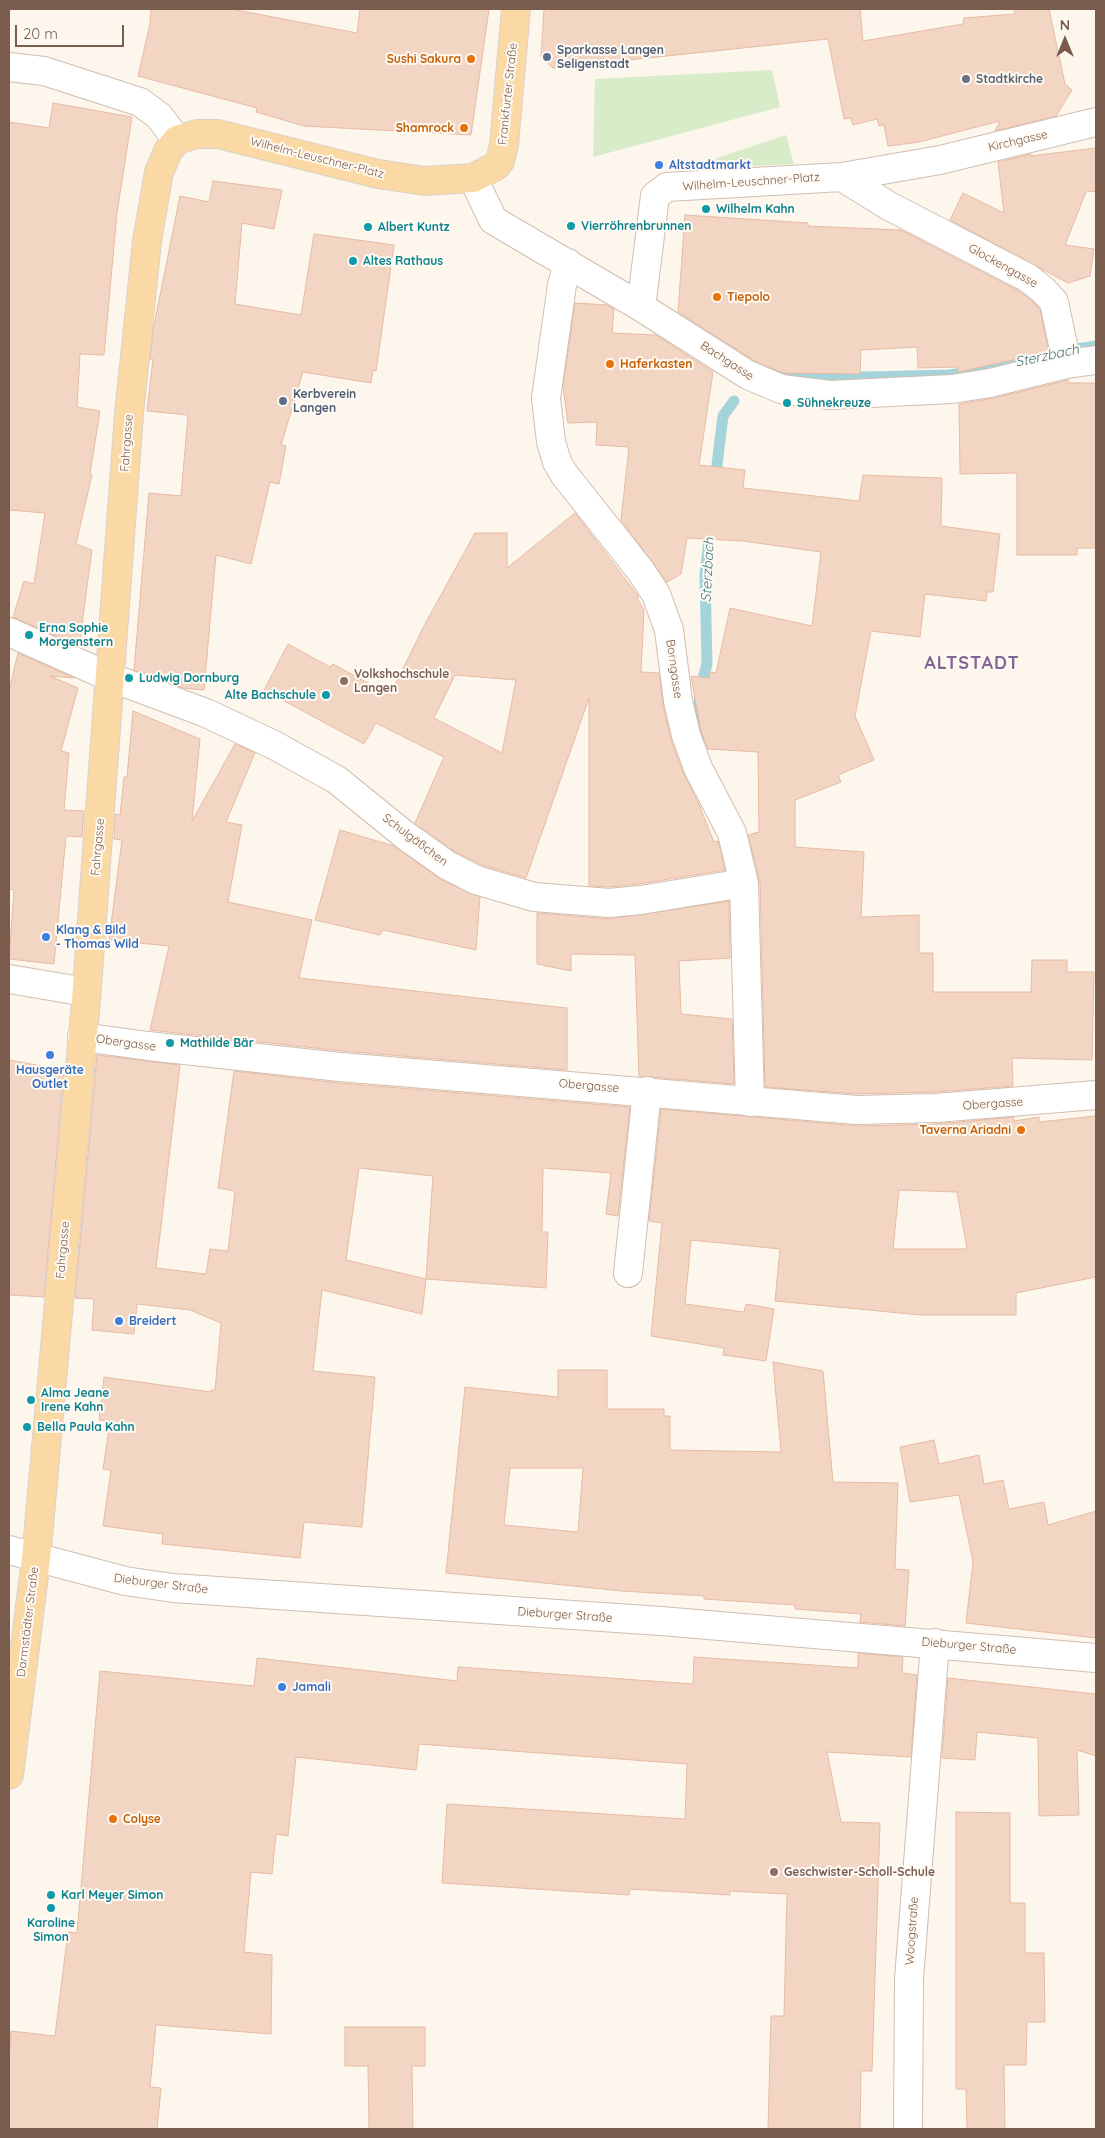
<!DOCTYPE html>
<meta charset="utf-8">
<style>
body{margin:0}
#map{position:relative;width:1105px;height:2138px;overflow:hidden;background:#fdf6ec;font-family:Quicksand,sans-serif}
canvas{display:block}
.frame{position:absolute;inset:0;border:10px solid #7a5c4d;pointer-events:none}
.north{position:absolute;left:1040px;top:15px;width:50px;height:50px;-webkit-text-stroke:4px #fffaf3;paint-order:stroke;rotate:0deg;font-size:14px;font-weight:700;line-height:20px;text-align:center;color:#7a5c4d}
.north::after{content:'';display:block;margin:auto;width:18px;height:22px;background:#7a5c4d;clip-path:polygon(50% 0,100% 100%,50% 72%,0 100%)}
.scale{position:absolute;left:15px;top:25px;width:109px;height:22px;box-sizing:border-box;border:2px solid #7a5c4d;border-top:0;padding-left:6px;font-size:15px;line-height:18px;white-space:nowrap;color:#7a5c4d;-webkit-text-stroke:4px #fffaf3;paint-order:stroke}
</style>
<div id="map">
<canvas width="1105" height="2138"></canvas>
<div class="frame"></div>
<div class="north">N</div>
<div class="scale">20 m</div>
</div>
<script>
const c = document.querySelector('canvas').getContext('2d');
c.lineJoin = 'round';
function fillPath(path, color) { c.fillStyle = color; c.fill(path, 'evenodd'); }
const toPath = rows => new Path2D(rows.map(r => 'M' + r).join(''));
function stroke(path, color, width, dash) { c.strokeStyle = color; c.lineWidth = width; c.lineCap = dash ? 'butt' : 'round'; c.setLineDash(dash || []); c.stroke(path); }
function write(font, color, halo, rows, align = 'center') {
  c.font = font + ' Quicksand,sans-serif'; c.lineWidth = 4; c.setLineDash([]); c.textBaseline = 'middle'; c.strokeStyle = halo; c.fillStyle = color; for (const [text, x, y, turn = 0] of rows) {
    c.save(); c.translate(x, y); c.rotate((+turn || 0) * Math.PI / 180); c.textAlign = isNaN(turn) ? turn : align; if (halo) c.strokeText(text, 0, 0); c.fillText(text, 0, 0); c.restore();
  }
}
fillPath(toPath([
 [772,70,780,107,593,157,595,79],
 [786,135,794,164,716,168,714,159]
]), '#d8ecc9');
stroke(toPath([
 [769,374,869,377,949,375,993,369,1044,354,1096,346],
 [715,481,723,416,734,401],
 [699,739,698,728,700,689,707,664,705,574,711,524]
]), '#a5d3da', 11);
const building = toPath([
 [151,9,231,9,357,33,360,9,489,9,471,135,304,126,256,112,257,108,138,76,150,24,151,9],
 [544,9,860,9,863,41,963,24,964,18,1015,14,1014,9,1049,9,1065,84,1072,90,1056,116,995,131,1000,121,919,142,888,146,884,125,879,126,877,119,853,125,851,118,844,119,828,39,553,68,541,57,544,9],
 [53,103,132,117,117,213,104,355,80,354,77,407,100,411,90,474,92,475,76,544,92,550,79,646,13,617,24,581,34,584,45,513,9,510,9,122,49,128,53,103],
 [1096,148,1096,191,1086,192,1065,245,1094,249,1090,276,1068,283,950,220,963,193,1004,213,998,162,1031,154,1030,156,1096,148],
 [213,181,282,190,274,229,242,223,235,304,301,315,314,234,394,245,376,371,373,370,371,383,303,372,281,445,286,446,279,484,270,482,251,564,216,555,204,690,183,688,134,670,149,493,181,496,188,415,147,411,153,359,150,359,153,330,180,196,209,202,213,181],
 [685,215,808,223,808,226,901,230,1019,291,1032,301,1040,309,1049,352,958,372,958,367,918,368,917,347,861,350,860,374,783,373,755,361,678,312,685,215],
 [575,303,607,305,614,309,612,333,656,335,713,372,699,465,745,470,743,488,859,501,863,475,942,478,941,526,1000,534,993,592,987,592,986,601,925,594,920,637,871,631,855,716,874,760,838,775,841,782,795,800,795,847,864,852,861,917,919,915,919,953,933,953,933,992,1031,992,1032,960,1067,960,1067,972,1094,972,1092,1060,1012,1058,1013,1086,935,1092,857,1094,765,1087,760,883,748,835,759,832,758,752,708,749,701,731,691,676,709,678,710,672,716,673,730,608,812,626,821,552,743,541,687,538,681,574,667,582,621,520,629,447,596,445,597,422,568,423,563,387,575,303],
 [1068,380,1069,383,1096,383,1096,548,1077,548,1077,555,1017,555,1017,473,960,474,959,404,994,398,1068,380],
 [575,513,639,597,637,598,644,610,641,672,659,673,663,705,671,740,683,773,698,802,714,842,718,841,725,870,639,884,609,887,589,886,589,698,526,878,482,865,455,852,415,823,444,757,376,723,364,744,264,690,288,644,330,667,333,664,390,695,425,624,475,533,507,533,507,568,575,513],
 [455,675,516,680,502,753,434,718,455,675],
 [18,653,74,678,50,676,78,688,61,751,69,753,64,810,84,811,82,837,66,836,54,964,9,959,14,890,9,889,9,691,18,653],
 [133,711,200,739,192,821,235,744,255,753,226,822,242,825,228,902,312,920,299,978,567,1008,567,1070,342,1051,150,1030,169,946,109,940,122,840,114,839,115,814,120,815,124,777,127,777,133,711],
 [340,830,394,846,440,879,480,897,476,950,383,930,380,935,315,920,340,830],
 [729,901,730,958,679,961,681,1014,732,1019,734,1084,639,1076,635,955,571,954,571,971,537,964,537,913,610,919,729,901],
 [97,1055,180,1065,156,1268,206,1274,210,1249,228,1251,235,1191,218,1188,234,1071,339,1083,630,1107,618,1216,606,1214,611,1173,543,1168,542,1232,548,1232,546,1288,426,1279,422,1314,322,1290,313,1371,375,1377,362,1527,304,1522,300,1558,162,1544,163,1534,103,1526,111,1470,103,1469,110,1422,99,1420,104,1377,211,1392,211,1390,215,1390,221,1323,190,1310,137,1304,134,1334,92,1330,94,1299,75,1298,97,1055],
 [359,1168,433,1176,426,1279,346,1260,359,1168],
 [9,1060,64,1070,44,1297,9,1295,9,1060],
 [661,1109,857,1126,936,1124,1014,1117,1014,1121,1039,1117,1039,1122,1096,1116,1096,1277,1016,1293,1016,1315,920,1315,869,1310,775,1301,780,1249,691,1240,685,1304,744,1312,746,1304,774,1309,766,1361,723,1355,724,1348,651,1336,662,1223,649,1221,661,1109],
 [899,1190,957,1192,967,1249,893,1249,899,1190],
 [773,1362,823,1371,833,1482,898,1483,895,1569,909,1570,905,1626,860,1622,861,1614,795,1609,795,1605,704,1599,704,1596,622,1591,446,1573,465,1387,558,1397,558,1370,607,1370,607,1409,664,1409,664,1416,670,1416,670,1450,781,1452,773,1362],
 [510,1468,583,1468,578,1532,504,1525,510,1468],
 [934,1440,939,1464,979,1455,984,1484,1003,1480,1009,1509,1044,1502,1048,1525,1096,1511,1096,1638,966,1623,973,1562,959,1495,910,1502,900,1447,934,1440],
 [858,1653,903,1657,902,1673,917,1675,911,1757,827,1752,841,1822,880,1823,872,2071,861,2071,860,2129,768,2129,771,2016,784,2016,787,1894,730,1891,730,1895,630,1889,629,1895,442,1883,447,1804,685,1819,687,1764,419,1744,416,1770,296,1757,288,1836,276,1834,272,1874,251,1872,244,1952,272,1955,271,2034,156,2025,150,2087,161,2088,157,2129,9,2129,9,2060,11,2031,55,2036,68,1932,77,1933,100,1671,254,1686,257,1658,457,1681,458,1667,693,1684,694,1657,858,1668,858,1653],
 [948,1678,1096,1694,1096,1756,1077,1750,1079,1815,1039,1816,1038,1738,977,1732,975,1760,942,1758,948,1678],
 [956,1812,1010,1813,1010,1903,1025,1903,1025,1953,1044,1953,1045,2022,1027,2022,1026,2065,1004,2065,1005,2129,967,2129,966,2089,956,2089,956,1812],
 [345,2027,425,2027,425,2066,412,2066,413,2129,369,2129,368,2066,345,2066,345,2027]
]);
fillPath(building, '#f3d5c3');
stroke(building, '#e6bba3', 1);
const minor = toPath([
 [9,67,44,71,140,102,159,116,177,140],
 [842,177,889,206,1028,278,1043,290,1054,302,1067,364],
 [473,178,493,220,641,307,748,375,781,389,830,395,952,389,990,383,1067,364,1096,360],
 [568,263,562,285,546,398,551,442,557,462,564,474,640,570,656,594,669,630,678,701,686,735,698,768,732,833,744,883,750,1102],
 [641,307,655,196,667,187,842,177,940,160,1096,122],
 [9,632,112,678,206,713,274,745,337,780,406,836,447,865,476,880,534,897,609,903,641,900,744,883],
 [9,979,86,992],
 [82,1037,148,1046,340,1067,857,1110,936,1108,1096,1095],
 [628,1273,647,1091],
 [9,1550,125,1581,173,1588,661,1621,1096,1658],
 [908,2129,909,1979,935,1643]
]);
const major = toPath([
 [9,1775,36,1559,86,1001,129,414,147,241,159,172,168,151,177,140,197,134,218,134,378,174,425,181,473,178,496,166,500,161,504,145,516,9]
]);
stroke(minor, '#d1beb0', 30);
stroke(major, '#dad1cd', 30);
stroke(minor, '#fff', 28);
stroke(major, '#fbd9a5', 28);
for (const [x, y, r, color] of [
 [547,57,5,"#5c6f8a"],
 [471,59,5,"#e8710a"],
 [966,79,5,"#6b7280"],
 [464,128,5,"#e8710a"],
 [659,165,5,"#3f7fe0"],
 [706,209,5,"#0f9aa8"],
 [571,226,5,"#0f9aa8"],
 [368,227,5,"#0f9aa8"],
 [353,261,5,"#0f9aa8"],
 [717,297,5,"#e8710a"],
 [610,364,5,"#e8710a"],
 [283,401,5,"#5c6f8a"],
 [787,403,5,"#0f9aa8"],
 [29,635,5,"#0f9aa8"],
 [129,678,5,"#0f9aa8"],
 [344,681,5,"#8d6e63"],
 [326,695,5,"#0f9aa8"],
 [46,937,5,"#3f7fe0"],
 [170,1043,5,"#0f9aa8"],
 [50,1055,5,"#3f7fe0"],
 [1021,1130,5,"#e8710a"],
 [119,1321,5,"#3f7fe0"],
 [31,1400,5,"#0f9aa8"],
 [27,1427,5,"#0f9aa8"],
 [282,1687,5,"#3f7fe0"],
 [113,1819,5,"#e8710a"],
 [774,1872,5,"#8d6e63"],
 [51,1895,5,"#0f9aa8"],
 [51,1908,5,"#0f9aa8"]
]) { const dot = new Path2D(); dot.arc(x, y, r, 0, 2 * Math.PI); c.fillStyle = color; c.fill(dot); stroke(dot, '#fffaf3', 2); }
write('bold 12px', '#4e5e75', '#fffaf3', [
 ["Sparkasse Langen",557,50],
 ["Seligenstadt",557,64],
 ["Kerbverein",293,394],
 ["Langen",293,408]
], 'left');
write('bold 12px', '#c56008', '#fffaf3', [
 ["Sushi Sakura",461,59],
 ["Shamrock",454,128],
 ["Tiepolo",727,297,"left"],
 ["Haferkasten",620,364,"left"],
 ["Taverna Ariadni",1011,1130],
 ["Colyse",123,1819,"left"]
], 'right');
write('bold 12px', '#5b616d', '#fffaf3', [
 ["Stadtkirche",976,79]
], 'left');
write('12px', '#7a5c4d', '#fffaf3', [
 ["Frankfurter Straße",508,94,-84],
 ["Kirchgasse",1018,141,-13],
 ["Wilhelm-Leuschner-Platz",317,158,14],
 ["Wilhelm-Leuschner-Platz",751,182,-4],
 ["Glockengasse",1003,266,29],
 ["Bachgasse",727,361,33],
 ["Fahrgasse",127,443,-86],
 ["Borngasse",674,669,82],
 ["Schulgäßchen",415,840,37],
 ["Fahrgasse",98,847,-85],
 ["Obergasse",126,1043,8],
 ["Obergasse",589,1086,5],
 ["Obergasse",993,1104,-4],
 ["Fahrgasse",63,1250,-85],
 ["Dieburger Straße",161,1584,7],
 ["Dieburger Straße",565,1615,4],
 ["Darmstädter Straße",28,1622,-83],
 ["Dieburger Straße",969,1646,5],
 ["Woogstraße",912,1931,-86]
]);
write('bold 12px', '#366cbe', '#fffaf3', [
 ["Altstadtmarkt",669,165],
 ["Klang & Bild",56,930],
 ["- Thomas Wild",56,944],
 ["Hausgeräte",50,1070,"center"],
 ["Outlet",50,1084,"center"],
 ["Breidert",129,1321],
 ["Jamali",292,1687]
], 'left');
write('bold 12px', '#0d838f', '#fffaf3', [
 ["Wilhelm Kahn",716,209],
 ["Vierröhrenbrunnen",581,226],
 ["Albert Kuntz",378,227],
 ["Altes Rathaus",363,261],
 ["Sühnekreuze",797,403],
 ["Erna Sophie",39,628],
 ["Morgenstern",39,642],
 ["Ludwig Dornburg",139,678],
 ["Alte Bachschule",316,695,"right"],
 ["Mathilde Bär",180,1043],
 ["Alma Jeane",41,1393],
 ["Irene Kahn",41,1407],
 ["Bella Paula Kahn",37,1427],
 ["Karl Meyer Simon",61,1895],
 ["Karoline",51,1923,"center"],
 ["Simon",51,1937,"center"]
], 'left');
write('bold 12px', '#785e54', '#fffaf3', [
 ["Volkshochschule",354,674],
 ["Langen",354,688],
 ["Geschwister-Scholl-Schule",784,1872]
], 'left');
write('italic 14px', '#437c86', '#fffaf3', [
 ["Sterzbach",1047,356,-12],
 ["Sterzbach",708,570,-87]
]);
c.letterSpacing = '1px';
write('bold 18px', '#846695', '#fffaf3', [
 ["ALTSTADT",972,664]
]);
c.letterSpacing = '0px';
</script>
